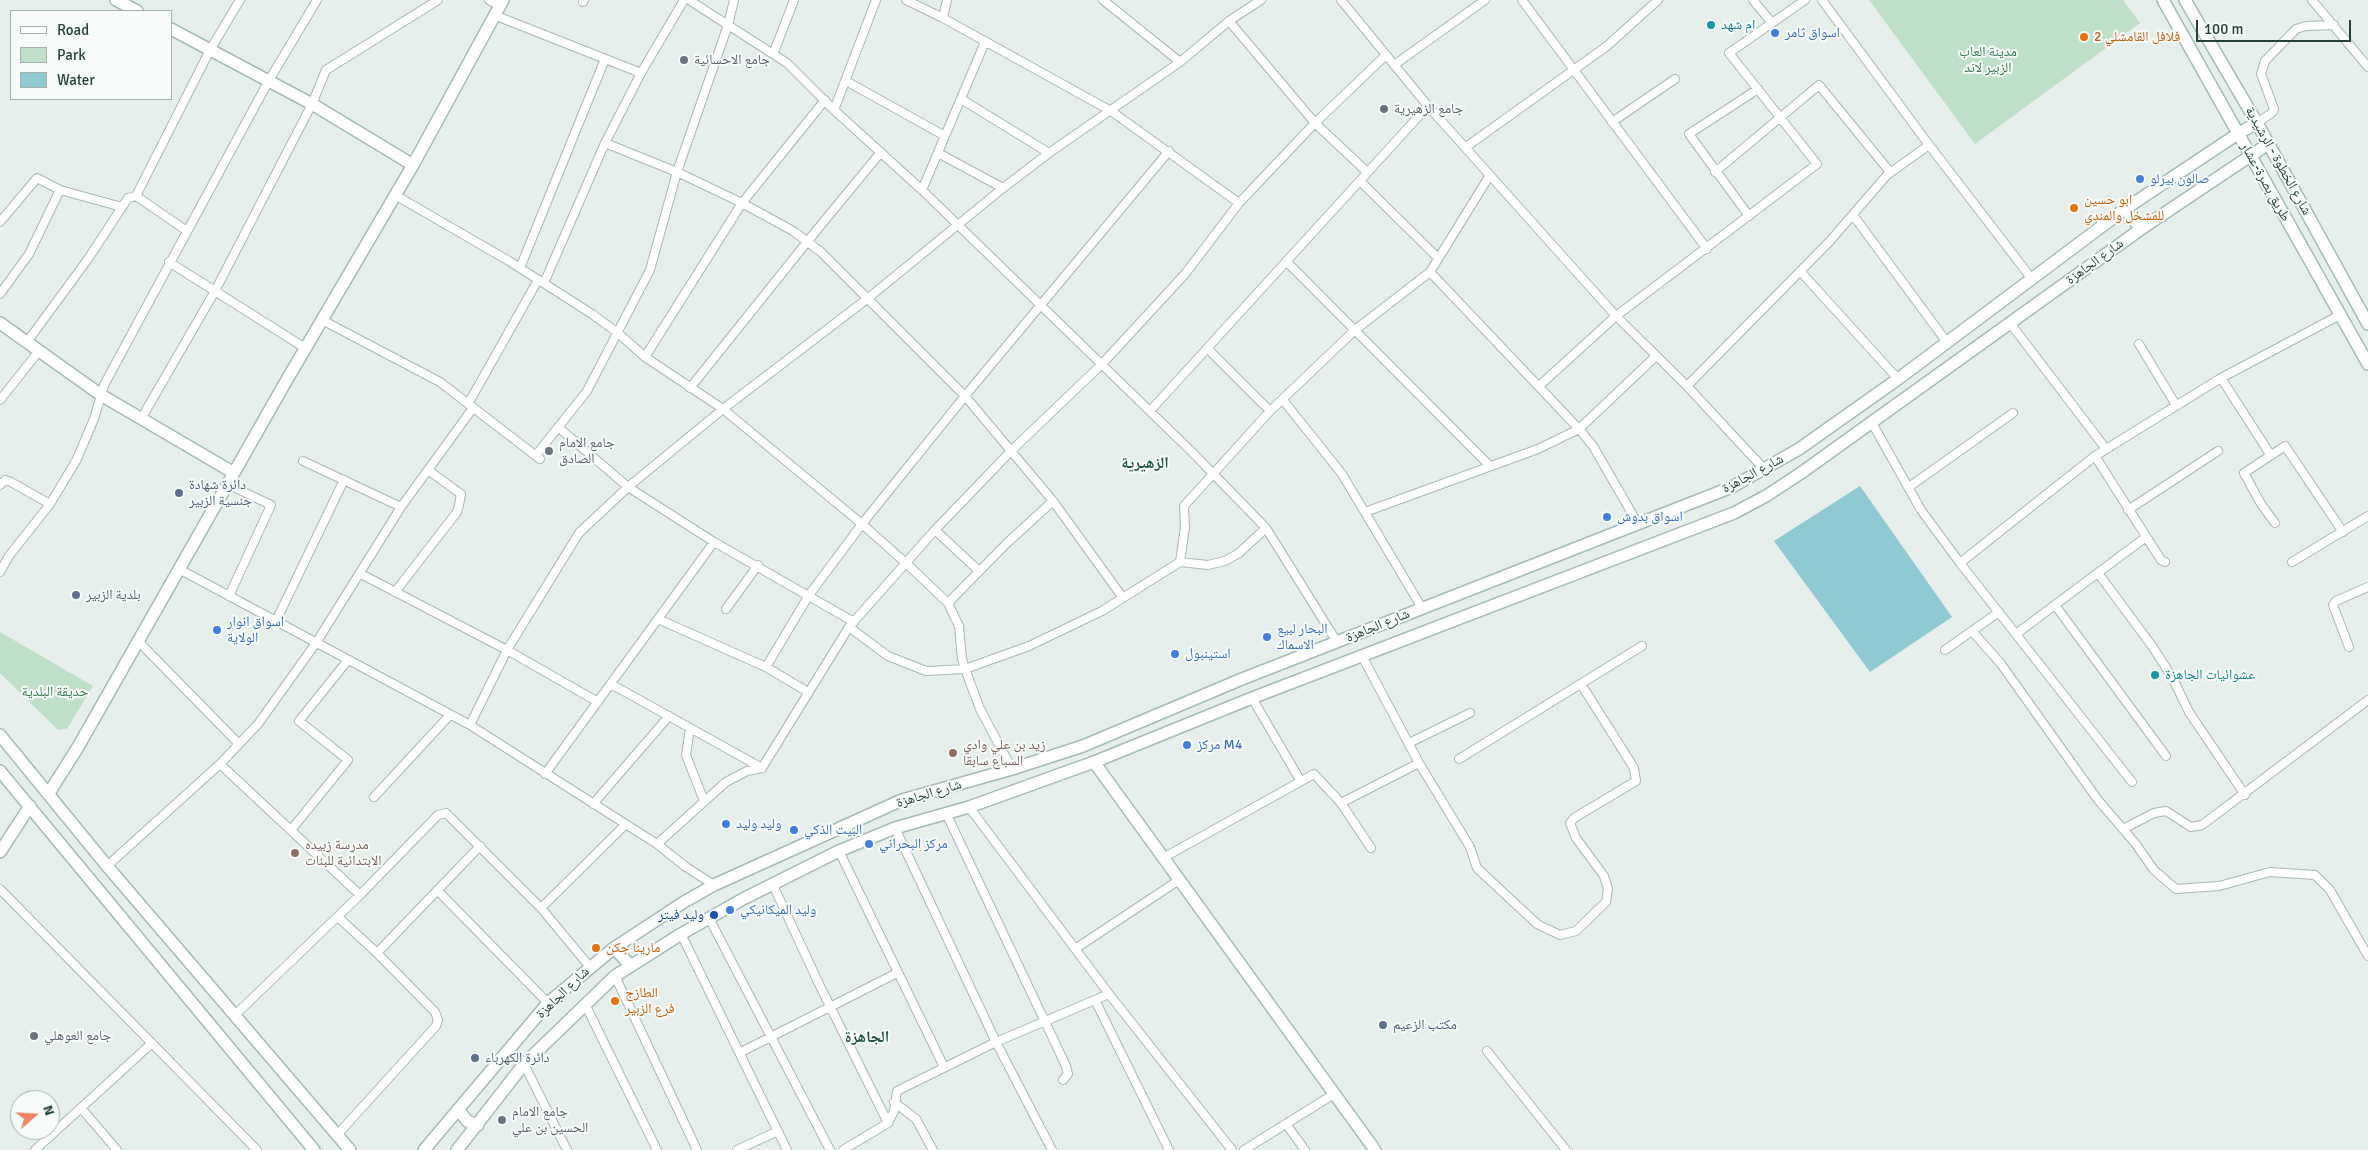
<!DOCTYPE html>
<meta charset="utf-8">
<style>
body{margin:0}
#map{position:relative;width:2368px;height:1150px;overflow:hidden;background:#e6efeb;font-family:Signika,sans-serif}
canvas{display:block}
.legend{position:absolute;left:10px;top:10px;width:162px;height:90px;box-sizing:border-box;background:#f7fbf9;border:1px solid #a3b1ad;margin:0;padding:6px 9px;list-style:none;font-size:15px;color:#24423a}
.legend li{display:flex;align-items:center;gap:10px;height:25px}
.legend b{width:25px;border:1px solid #a3b1ad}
.north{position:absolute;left:10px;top:1090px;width:50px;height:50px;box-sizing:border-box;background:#f7fbf9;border:1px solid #a3b1ad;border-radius:50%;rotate:71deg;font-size:14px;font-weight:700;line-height:20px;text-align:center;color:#24423a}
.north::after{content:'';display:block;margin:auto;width:18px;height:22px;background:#f4845f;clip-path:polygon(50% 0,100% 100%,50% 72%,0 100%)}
.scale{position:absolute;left:2196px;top:20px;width:155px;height:22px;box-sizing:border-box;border:2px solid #24423a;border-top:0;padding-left:6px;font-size:15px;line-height:18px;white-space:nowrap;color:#24423a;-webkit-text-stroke:4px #f7fbf9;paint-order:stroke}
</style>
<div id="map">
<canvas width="2368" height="1150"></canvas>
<ul class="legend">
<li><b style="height:6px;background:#fff"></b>Road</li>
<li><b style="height:14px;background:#bfe0c8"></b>Park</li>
<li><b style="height:14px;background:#8ec9d4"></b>Water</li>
</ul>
<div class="north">N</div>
<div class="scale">100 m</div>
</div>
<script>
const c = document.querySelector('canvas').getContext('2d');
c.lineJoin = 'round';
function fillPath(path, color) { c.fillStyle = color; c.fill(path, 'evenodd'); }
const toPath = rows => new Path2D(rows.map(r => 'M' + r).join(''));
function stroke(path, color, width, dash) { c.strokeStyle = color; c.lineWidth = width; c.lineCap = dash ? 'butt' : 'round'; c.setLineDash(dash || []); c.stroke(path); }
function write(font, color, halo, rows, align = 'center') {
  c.font = font + ' Signika,"Noto Naskh Arabic",sans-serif'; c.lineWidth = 4; c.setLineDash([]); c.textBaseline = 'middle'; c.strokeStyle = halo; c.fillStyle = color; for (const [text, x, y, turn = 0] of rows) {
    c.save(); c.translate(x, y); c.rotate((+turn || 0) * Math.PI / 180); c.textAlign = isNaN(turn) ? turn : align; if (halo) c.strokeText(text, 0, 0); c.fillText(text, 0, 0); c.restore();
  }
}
fillPath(toPath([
 [1869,0,2123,0,2140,23,1975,144],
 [0,632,93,686,67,729,58,730,0,673]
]), '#bfe0c8');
fillPath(toPath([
 [1860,486,1952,617,1870,672,1774,541]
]), '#8ec9d4');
const street = toPath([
 [489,0,500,6],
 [689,0,787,63,834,110,922,190,1192,452,1266,528,1337,642],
 [906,0,943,18,1111,111,1239,203],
 [1103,0,1180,62],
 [1341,0,1428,106,1616,316,1687,386,1765,470],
 [1522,0,1707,249],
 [1753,0,1772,23],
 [1822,0,1929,145,2032,279],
 [2312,0,2368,67],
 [583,2,584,0],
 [494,15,641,73],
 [943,18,947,0],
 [1229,21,1315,123,1367,172],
 [774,52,794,0],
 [1394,65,1485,0],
 [846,81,945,136],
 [961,99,1049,153],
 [834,110,876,0],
 [1612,122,1675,79],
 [2257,123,2273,112,2274,109,2261,74,2265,61,2296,29,2306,26,2334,25],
 [605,143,677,172,742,203,793,231,821,252,965,396,1053,501,1123,598],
 [1466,147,1607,46,1658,0],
 [938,153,1003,188],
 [1715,172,1819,85,1890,172],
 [1360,181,1438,258],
 [922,190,985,42],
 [395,195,509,261,592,314,618,333,645,357,723,409,862,524,907,564,948,603,959,626,962,659,968,677,980,709,1012,769],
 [136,196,210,50,240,0],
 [1853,215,1946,341],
 [1749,216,1689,134,1758,89],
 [0,222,37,178,60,190,122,207],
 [1286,261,1490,466],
 [169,262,305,348],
 [520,268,605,59],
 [1800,271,1898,379],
 [1430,272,1579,429,1593,446,1638,524],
 [544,283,605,143,641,73,684,0],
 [0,294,29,254,60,190],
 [322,320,440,382,540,459],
 [2010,323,2106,449],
 [27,342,88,259,128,198,136,196,187,231],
 [2139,344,2176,405],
 [1208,349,1270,411],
 [645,357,742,203,825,100],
 [2221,378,2270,454],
 [1539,386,1616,316,1817,164,1729,53,1805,0],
 [1687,386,1830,241,1887,175,1929,145],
 [690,388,807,242,881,152],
 [0,400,39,351],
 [1283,400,1342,474,1422,608],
 [468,404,538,280],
 [1150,411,1428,106],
 [141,419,215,291,312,104,326,70,438,0],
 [1872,423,1921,510,1960,563,2132,782],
 [558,427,628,487,714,542,854,622],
 [536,455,587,391,650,270,677,172,728,25,734,0],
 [2095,456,2161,560,2165,562],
 [303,461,401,507],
 [227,484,271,505,229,596],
 [0,485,5,480,11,482,50,504],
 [1909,487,2013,413],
 [2128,510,2218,451],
 [1365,512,1538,449,1579,429,1655,357],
 [2275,523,2261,504,2244,473,2285,446,2343,532],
 [935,530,979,571],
 [1180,562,1208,565,1225,561,1239,553,1266,528],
 [2292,562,2368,516],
 [1960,563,2095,456,2221,378,2340,315],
 [179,569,470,725,657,844,686,867,714,885],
 [0,572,9,556,50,504,76,461,94,419,104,385,268,82,317,0],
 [2098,573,2152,646,2172,677,2189,712,2245,795],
 [361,574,507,650,598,702],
 [395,592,457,512,459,505,461,494,428,470],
 [948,603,1006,544,1053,501],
 [2055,605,2166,756],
 [726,609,758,565],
 [658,619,766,667,808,692],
 [276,621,344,480],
 [849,627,888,656,926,671,965,669,1029,646,1102,611,1180,562,1185,527,1184,506,1270,411,1355,330,1430,272,1490,175],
 [1972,631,2001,664,2098,800,2135,843,2154,870,2176,889,2219,886,2270,872,2315,875,2330,890,2368,956],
 [2016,634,2146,537],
 [139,642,239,744],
 [2349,647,2333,605,2336,601,2368,587],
 [1945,650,1999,612],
 [1362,656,1419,763,1470,847,1477,868,1537,924,1560,935,1576,931,1606,902,1608,889,1604,876,1576,838,1570,823,1574,818,1636,781,1634,768,1581,684],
 [766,667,809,595,862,524,965,396,1169,151],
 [611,684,762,768],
 [1252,698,1300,780],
 [470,725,507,650,579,533,628,487,723,409,867,299,1003,188,1049,153,1180,62,1229,21,1261,0],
 [690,728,686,755,704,801],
 [1409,743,1470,713],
 [1459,759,1642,646],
 [220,764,360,895],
 [545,774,714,542],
 [374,797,450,715],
 [1341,803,1419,763],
 [593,804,669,716],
 [969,807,1109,994,1232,1150],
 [946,813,1066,1066,1068,1074,1063,1080],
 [895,828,996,1042,1052,1150],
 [2123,829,2154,813,2166,811,2191,827,2202,825,2368,700],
 [291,830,348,760,299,721,348,660],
 [657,844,726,782,747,771,762,768,849,627,935,530,1011,451,1102,364,1185,274,1239,203,1315,123,1386,55],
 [839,851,944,1067],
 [1163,858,1314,774,1341,803,1371,848],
 [107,866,220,764,258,724,316,643,401,507,473,408],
 [773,885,819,984,888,1123],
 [0,889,257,1150],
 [437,890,548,1003],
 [541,908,625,825],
 [709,918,830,1150],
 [681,934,787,1150],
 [1075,949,1179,880],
 [377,953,480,846],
 [615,976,697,1150],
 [1095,1000,1169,1150],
 [585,1004,657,1150],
 [234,1016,360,895,438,815,446,813,541,908,590,967],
 [1487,1051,1566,1150],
 [741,1052,897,973],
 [524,1064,567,1150],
 [894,1102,916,1119,933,1150],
 [81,1108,117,1150],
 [1286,1124,1305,1150],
 [337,1135,436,1026,438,1020,435,1012,377,953,338,917],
 [35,1150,152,1043],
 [737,1150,778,1131],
 [843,1150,888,1123,894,1111,897,1091,996,1042,1109,994],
 [1244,1150,1334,1094]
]);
const secondary = toPath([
 [116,0,137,11],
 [2163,0,2368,364],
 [2185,0,2257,123,2368,324],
 [171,29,312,104,413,165],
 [2125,209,2141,229],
 [0,323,101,395,234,473],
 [0,735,107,866,350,1150],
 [1094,762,1375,1150],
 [0,771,314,1150],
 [49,793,78,747,285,383,413,165,503,0],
 [0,852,30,806],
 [614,948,630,965],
 [459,1110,467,1121,478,1125],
 [424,1150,548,1003,614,948,684,902,714,885,902,800,1012,769,1083,746,1242,679,1732,487,1799,449,1898,379,2125,209,2239,133,2257,123],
 [457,1150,524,1064,615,976,681,934,743,899,839,851,895,828,969,807,1094,762,1252,698,1734,513,1766,496,1801,473,2141,229,2268,144]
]);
stroke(street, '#a8b8b2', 10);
stroke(secondary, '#a4bbb3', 14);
stroke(street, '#fff', 8);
stroke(secondary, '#fff', 11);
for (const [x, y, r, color] of [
 [1711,25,5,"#0f9aa8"],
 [1775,33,5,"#3f7fe0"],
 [2084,37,5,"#e8710a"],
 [684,60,5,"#6b7280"],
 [1384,109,5,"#6b7280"],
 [2140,179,5,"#3f7fe0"],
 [2074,208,5,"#e8710a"],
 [549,451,5,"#6b7280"],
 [179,493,5,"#5c6f8a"],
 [1607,517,5,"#3f7fe0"],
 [76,595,5,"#5c6f8a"],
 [217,630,5,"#3f7fe0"],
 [1267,637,5,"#3f7fe0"],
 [1175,654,5,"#3f7fe0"],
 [2155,675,5,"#0f9aa8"],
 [1187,745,5,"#3f7fe0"],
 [953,753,5,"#8d6e63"],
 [726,824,5,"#3f7fe0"],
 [794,830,5,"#3f7fe0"],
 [869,844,5,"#3f7fe0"],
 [295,853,5,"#8d6e63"],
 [730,910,5,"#3f7fe0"],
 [714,915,5,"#1a4fb4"],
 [596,948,5,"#e8710a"],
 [615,1001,5,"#e8710a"],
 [1383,1025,5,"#5c6f8a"],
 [34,1036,5,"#6b7280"],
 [475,1058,5,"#5c6f8a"],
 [502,1120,5,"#6b7280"]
]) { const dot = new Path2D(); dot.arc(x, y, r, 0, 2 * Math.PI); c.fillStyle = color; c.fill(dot); stroke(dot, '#f7fbf9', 2); }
write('14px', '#0d838f', '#f7fbf9', [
 ["ام شهد",1721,25],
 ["عشوائيات الجاهزة",2165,675]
], 'left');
write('14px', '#366cbe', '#f7fbf9', [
 ["اسواق ثامر",1785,33],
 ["صالون بيرلو",2150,179],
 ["اسواق بدوش",1617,517],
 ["اسواق انوار",227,622],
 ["الولاية",227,638],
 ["البحار لبيع",1277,629],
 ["الاسماك",1277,645],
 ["استينبول",1185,654],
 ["مركز M4",1197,745],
 ["وليد وليد",736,824],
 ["البيت الذكي",804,830],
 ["مركز البحراني",879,844],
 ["وليد الميكانيكي",740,910]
], 'left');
write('14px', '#c56008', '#f7fbf9', [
 ["فلافل القامشلي 2",2094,37],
 ["ابو حسين",2084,200],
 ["للمشخل والمندي",2084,216],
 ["مارينا جكن",606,948],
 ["الطازج",625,993],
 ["فرع الزبير",625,1009]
], 'left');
write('14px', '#2d7a4b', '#f7fbf9', [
 ["مدينة العاب",1988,52],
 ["الزبير لاند",1988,68],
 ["حديقة البلدية",55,692]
]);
write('14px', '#5b616d', '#f7fbf9', [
 ["جامع الاحسائية",694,60],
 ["جامع الزهيرية",1394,109],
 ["جامع الامام",559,443],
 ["الصادق",559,459],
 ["جامع العوهلي",44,1036],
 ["جامع الامام",512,1112],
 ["الحسين بن علي",512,1128]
], 'left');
write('14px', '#24423a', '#f7fbf9', [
 ["شارع الخطوة - الرشيدية",2278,161,61],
 ["طريق بصرة-عشار",2265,182,61],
 ["شارع الجاهزة",2095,262,-36],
 ["شارع الجاهزة",1753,474,-28],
 ["شارع الجاهزة",1378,626,-22],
 ["شارع الجاهزة",929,794,-17],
 ["شارع الجاهزة",563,993,-44]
]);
write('14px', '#4e5e75', '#f7fbf9', [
 ["دائرة شهادة",189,485],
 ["جنسية الزبير",189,501],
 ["بلدية الزبير",86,595],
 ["مكتب الزعيم",1393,1025],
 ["دائرة الكهرباء",485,1058]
], 'left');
write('14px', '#785e54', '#f7fbf9', [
 ["زيد بن علي وادي",963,745],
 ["السباع سابقا",963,761],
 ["مدرسة زبيده",305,845],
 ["الابتدائية للبنات",305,861]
], 'left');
write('14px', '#164399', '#f7fbf9', [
 ["وليد فيتر",704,915]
], 'right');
write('bold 16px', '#1f5548', '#f7fbf9', [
 ["الزهيرية",1145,464],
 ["الجاهزة",867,1038]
]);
</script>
